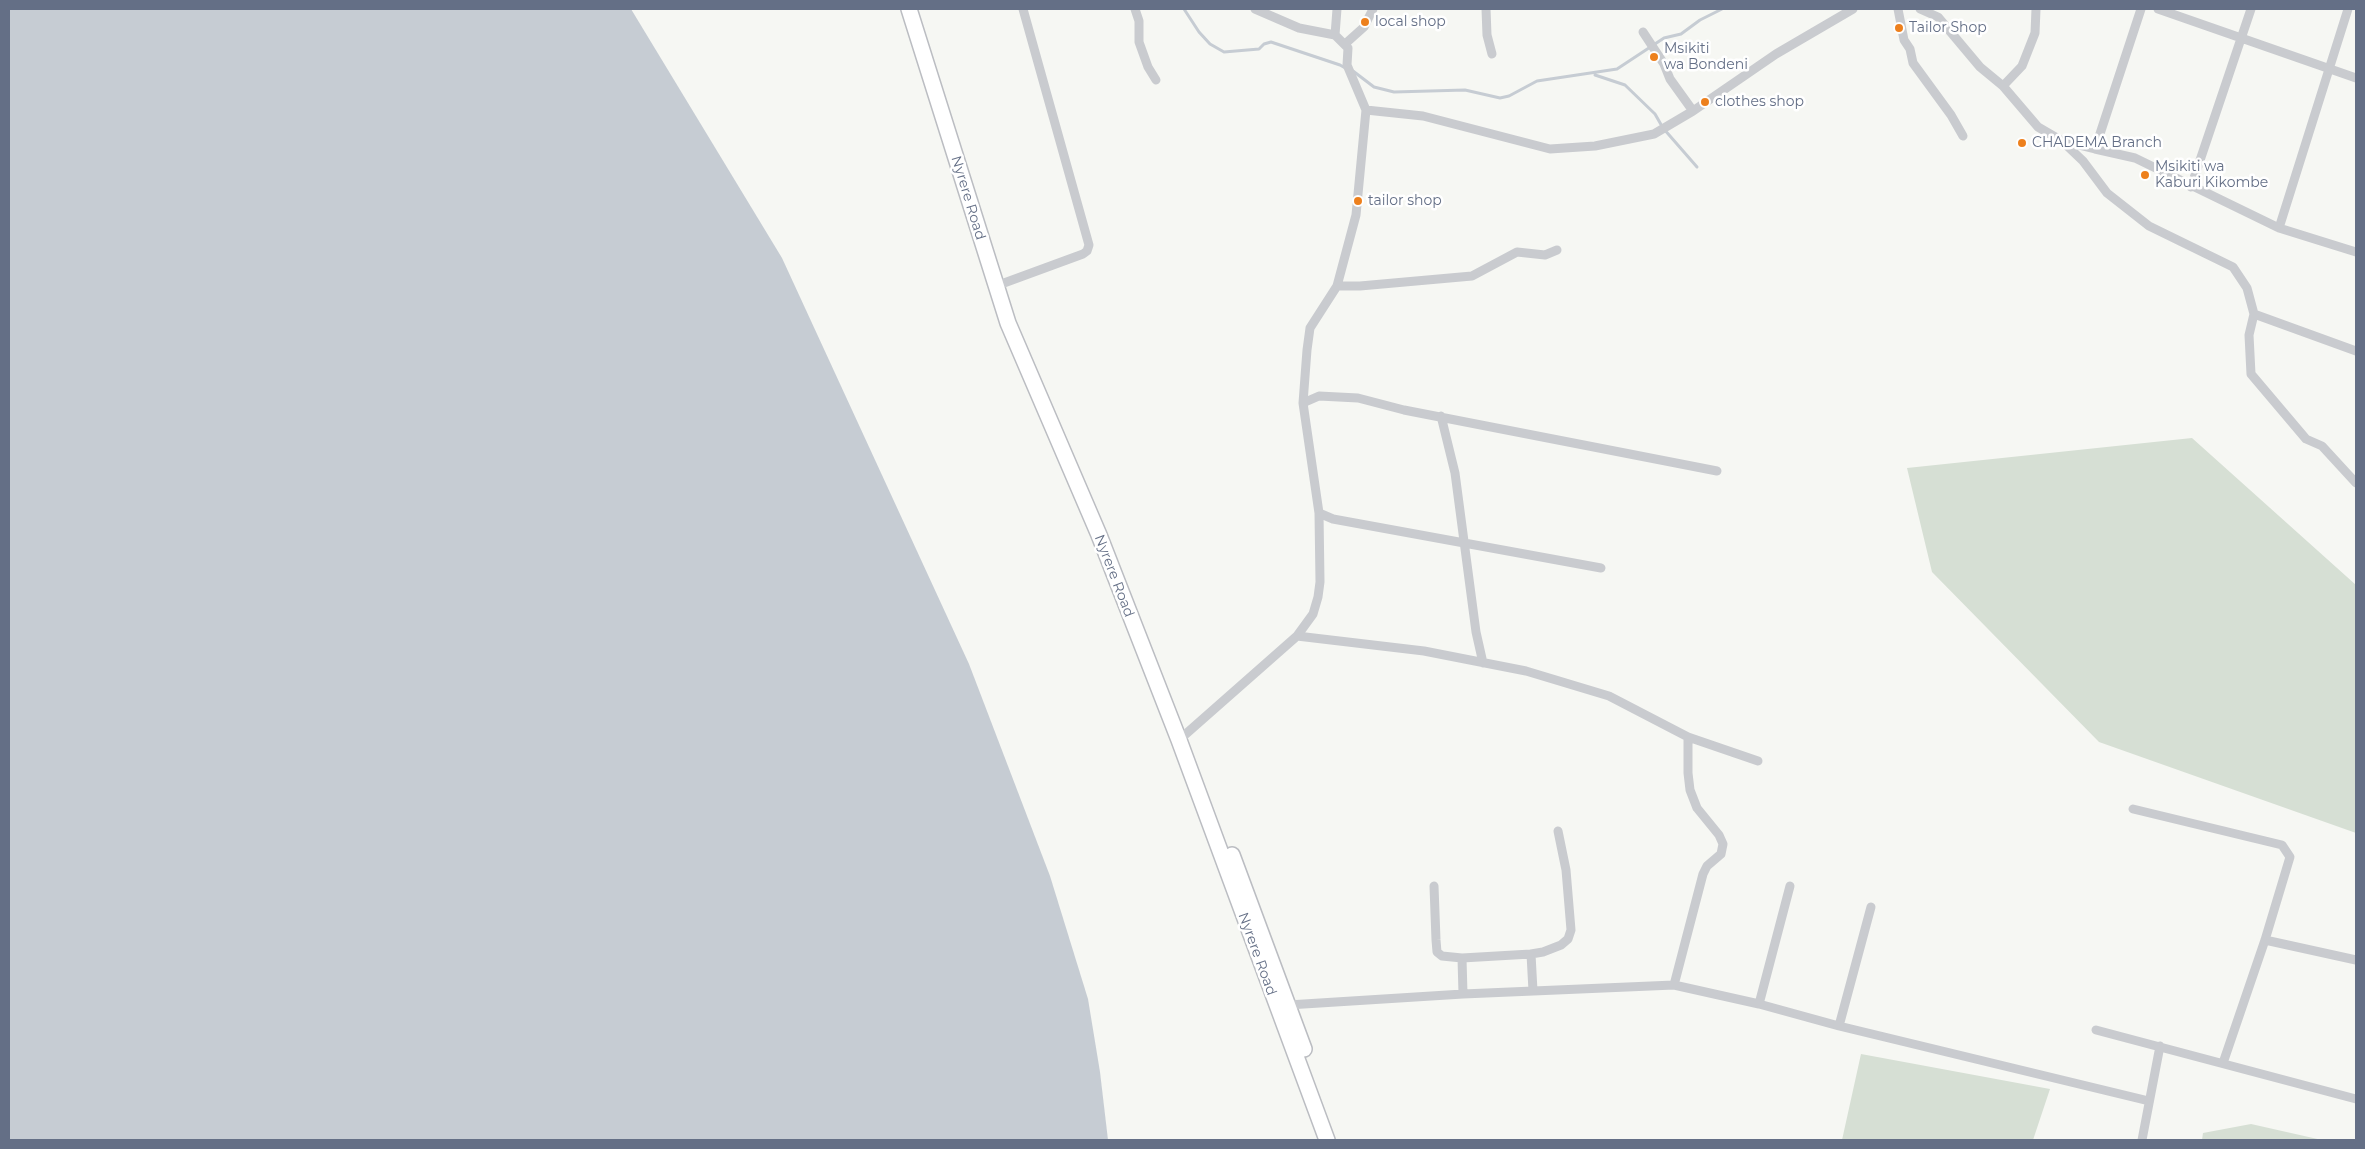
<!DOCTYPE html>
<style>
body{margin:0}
#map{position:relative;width:2365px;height:1149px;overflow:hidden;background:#f6f7f3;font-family:Montserrat,sans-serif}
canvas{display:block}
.frame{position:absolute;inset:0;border:10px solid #646f86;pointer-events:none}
</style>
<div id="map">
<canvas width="2365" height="1149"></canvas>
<div class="frame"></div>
</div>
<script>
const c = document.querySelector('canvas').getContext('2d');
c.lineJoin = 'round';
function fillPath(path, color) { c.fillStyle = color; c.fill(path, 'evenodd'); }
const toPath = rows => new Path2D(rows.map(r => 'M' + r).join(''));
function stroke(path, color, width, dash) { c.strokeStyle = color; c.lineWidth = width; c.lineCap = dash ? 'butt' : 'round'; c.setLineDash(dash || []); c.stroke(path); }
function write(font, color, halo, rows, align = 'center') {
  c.font = font + ' Montserrat,sans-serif'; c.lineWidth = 5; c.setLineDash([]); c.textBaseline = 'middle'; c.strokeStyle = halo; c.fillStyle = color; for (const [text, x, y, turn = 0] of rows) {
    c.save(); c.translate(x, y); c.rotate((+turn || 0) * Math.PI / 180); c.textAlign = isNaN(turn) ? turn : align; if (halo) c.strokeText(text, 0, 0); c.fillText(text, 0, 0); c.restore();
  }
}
fillPath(toPath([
 [2192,438,2356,585,2356,833,2099,742,1932,572,1907,468],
 [1861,1054,2050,1089,2033,1140,1842,1140],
 [2251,1124,2322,1140,2202,1140,2203,1133]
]), '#d6dfd4');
fillPath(toPath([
 [9,9,631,9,782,258,969,664,1050,876,1088,999,1100,1072,1108,1140,9,1140]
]), '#c6ccd3');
stroke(toPath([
 [1184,9,1199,32,1210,44,1224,52,1259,49,1264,44,1271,42,1340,65,1347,69],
 [1353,71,1374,87,1394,92,1465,90,1500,98,1509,96,1537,81,1617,69,1664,38,1681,34,1700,20,1722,9],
 [1595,75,1625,85,1655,114,1663,128,1697,167]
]), '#c6ccd3', 3);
const primary = toPath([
 [909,9,1008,323,1099,535,1179,740,1327,1140],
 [1232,855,1304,1049]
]);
stroke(primary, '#bbbdc2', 18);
stroke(toPath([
 [1135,9,1139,21,1139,42,1148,67,1156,80],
 [1255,9,1299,28,1335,35],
 [1486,9,1487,35,1492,54],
 [1898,9,1904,40,1910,49,1913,63,1951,115,1963,136],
 [1920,9,1938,17,1980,67,2003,86,2038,127,2062,141,2095,149,2141,9],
 [2158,9,2356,78],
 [1643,32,1664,64,1670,79,1693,111],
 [1345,44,1364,27,1373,9],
 [2003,86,2022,66,2035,33,2036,9],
 [1366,110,1423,116,1550,149,1595,146,1654,134,1693,111,1776,54,1853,9],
 [2062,141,2083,161,2107,193,2149,226,2233,267,2247,288,2254,314,2249,335,2251,374,2306,439,2322,446,2356,483],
 [2095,149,2135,158,2279,228,2356,252],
 [2191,187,2251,9],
 [2279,228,2348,9],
 [1004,283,1083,254,1087,251,1089,245,1023,9],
 [1337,286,1360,286,1472,276,1517,252,1545,255,1557,250],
 [2254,314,2356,351],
 [1303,403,1319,396,1358,398,1404,410,1717,471],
 [1441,416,1455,473,1476,632,1483,663],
 [1319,513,1333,519,1601,568],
 [1297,636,1424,651,1526,671,1609,696,1688,737,1758,761],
 [1179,740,1297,636,1313,614,1318,597,1320,582,1319,513,1303,403,1307,350,1310,328,1337,286,1356,215,1366,110,1347,65,1348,48,1335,35,1337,9],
 [2133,809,2282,845,2290,857,2265,940,2223,1063],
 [1434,886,1436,940,1437,952,1442,956,1462,958,1531,954],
 [2265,940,2356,960],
 [1462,958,1463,994],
 [1674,985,1703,874,1707,866,1721,854,1723,844,1719,835,1697,808,1690,790,1688,773,1688,737],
 [1533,991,1531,954,1543,952,1561,945,1568,939,1571,930,1566,870,1558,831],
 [1759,1004,1790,886],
 [1288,1005,1463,994,1674,985,1759,1004,1839,1026,2149,1101],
 [1839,1026,1871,907],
 [2096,1030,2356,1099],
 [2142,1140,2160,1046]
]), '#c9cbcf', 9);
stroke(primary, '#fff', 15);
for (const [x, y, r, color] of [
 [1365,22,5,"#ed801d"],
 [1899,28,5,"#ed801d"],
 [1654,57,5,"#ed801d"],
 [1705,102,5,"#ed801d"],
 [2022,143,5,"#ed801d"],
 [2145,175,5,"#ed801d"],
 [1358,201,5,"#ed801d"]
]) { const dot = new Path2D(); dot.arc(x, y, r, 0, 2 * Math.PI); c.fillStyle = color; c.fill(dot); stroke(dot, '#fff', 2); }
write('14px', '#646f86', '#fff', [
 ["local shop",1375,22],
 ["Tailor Shop",1909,28],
 ["Msikiti",1664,49],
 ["wa Bondeni",1664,65],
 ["clothes shop",1715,102],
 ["CHADEMA Branch",2032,143],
 ["Msikiti wa",2155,167],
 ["Kaburi Kikombe",2155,183],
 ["tailor shop",1368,201]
], 'left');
write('14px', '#646f86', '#fff', [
 ["Nyrere Road",968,198,73],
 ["Nyrere Road",1114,576,69],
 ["Nyrere Road",1257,954,70]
]);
</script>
